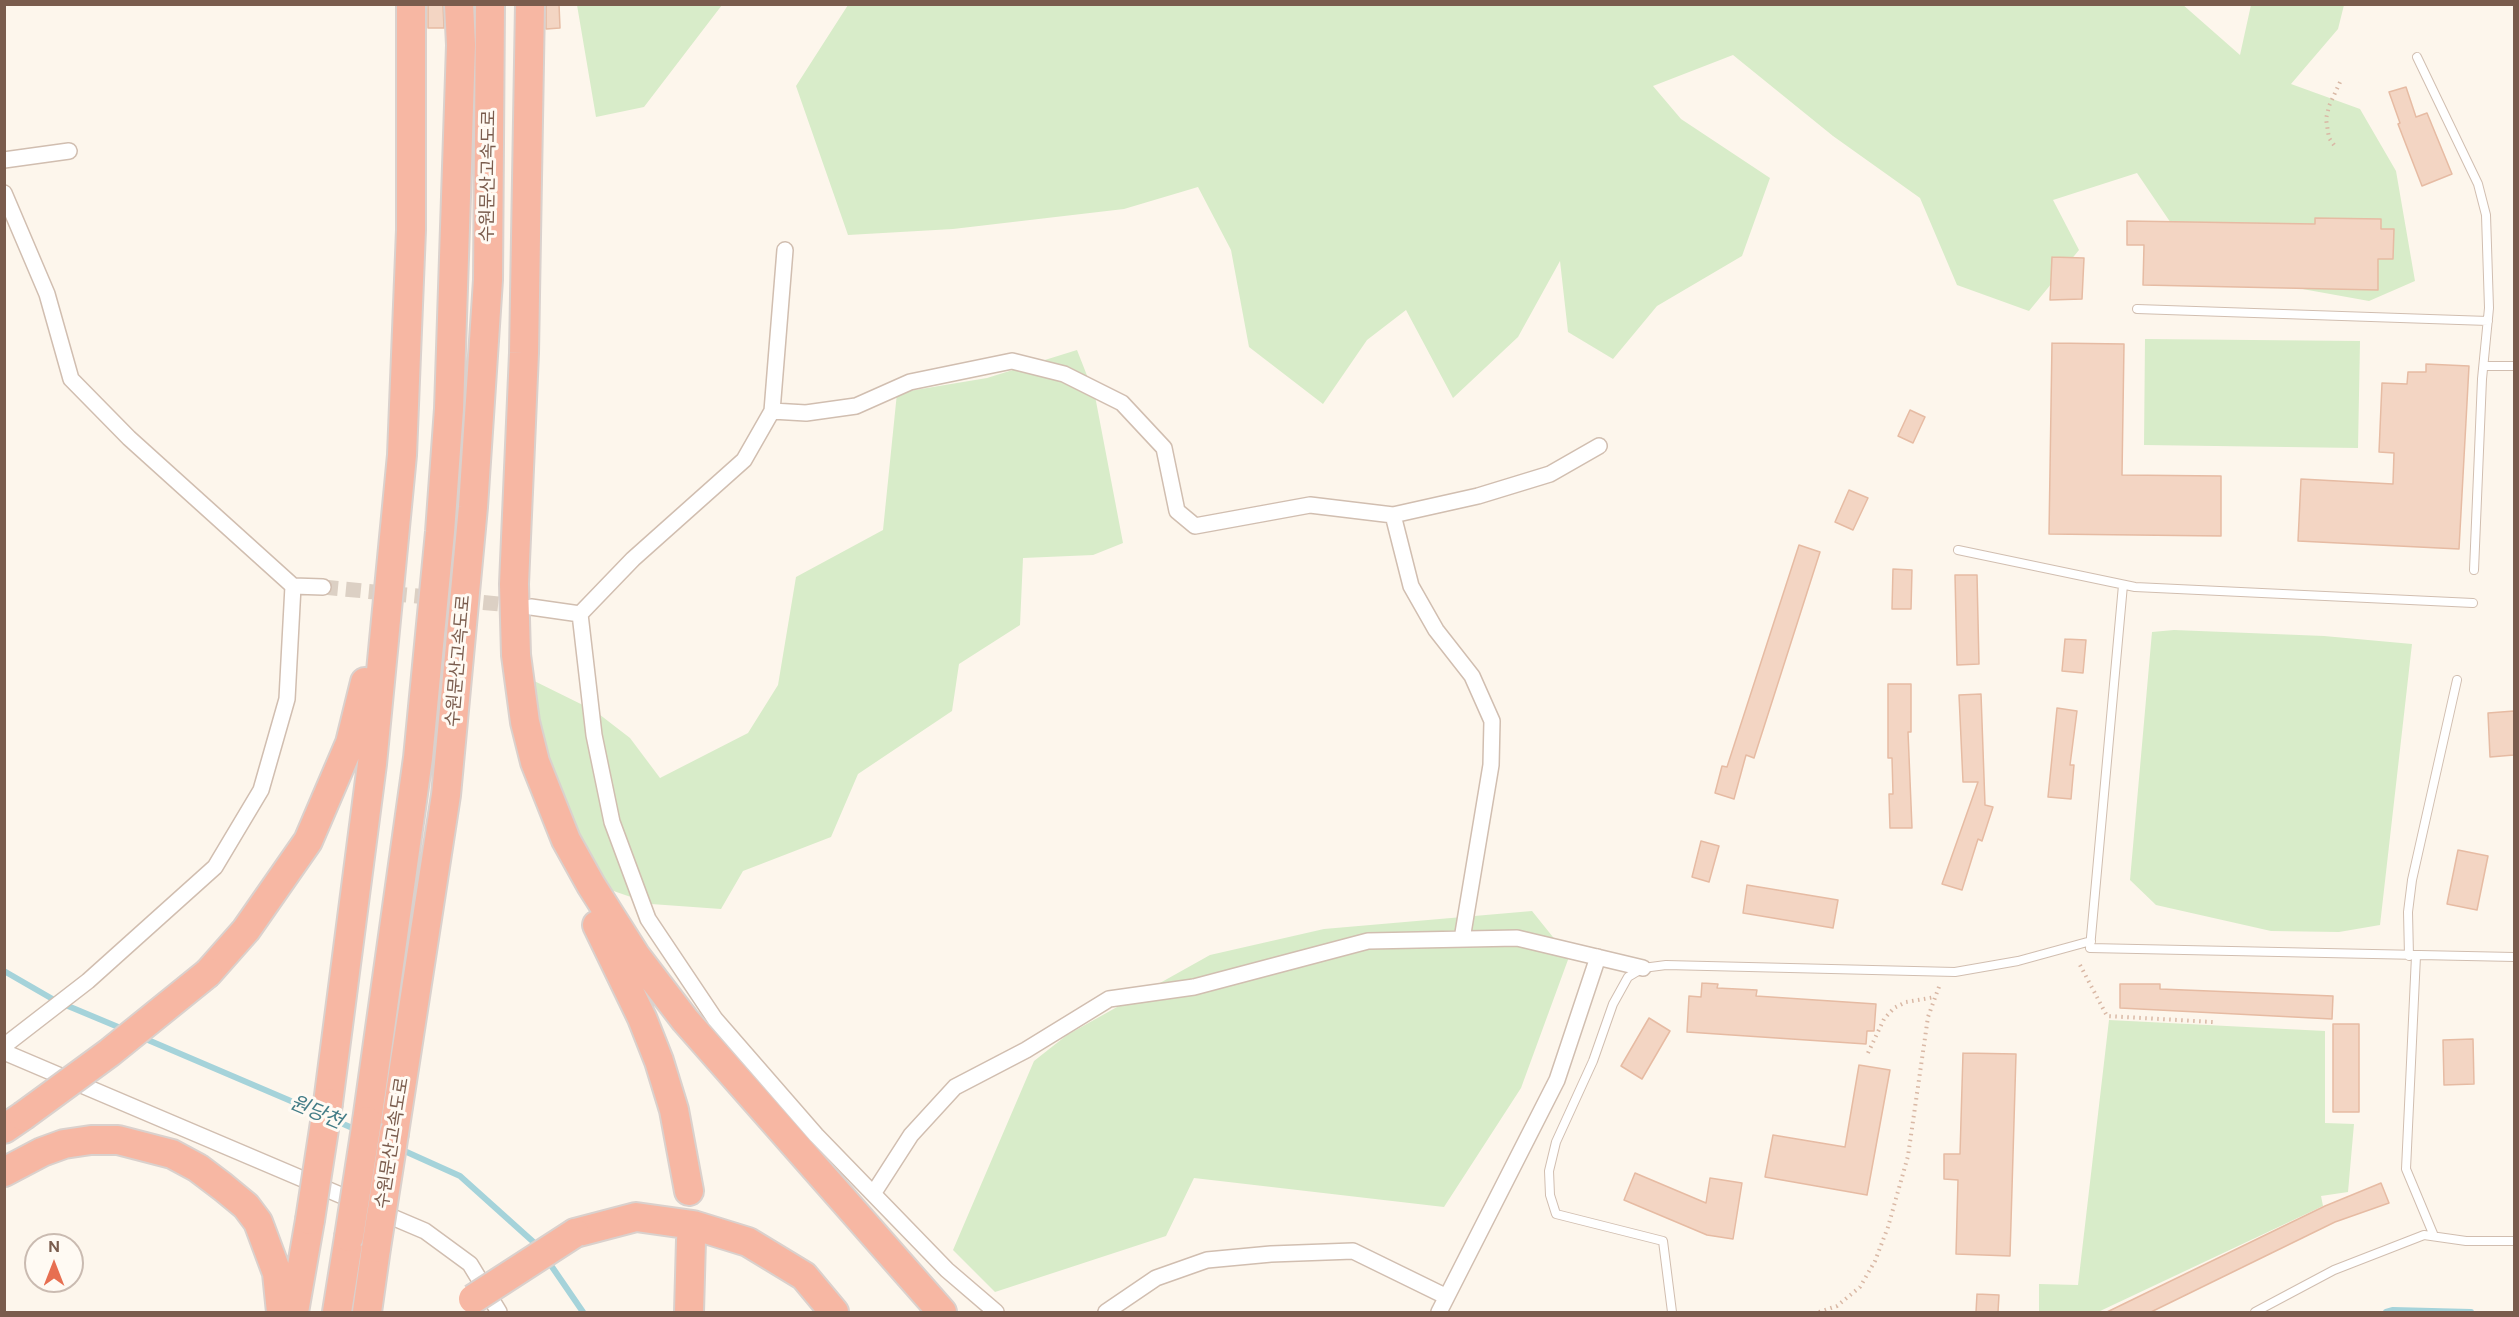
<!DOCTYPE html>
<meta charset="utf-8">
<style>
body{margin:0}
#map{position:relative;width:2519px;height:1317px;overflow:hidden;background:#fdf6ec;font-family:"DM Sans",sans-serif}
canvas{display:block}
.frame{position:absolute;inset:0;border:6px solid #7a5c4d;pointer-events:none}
.north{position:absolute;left:24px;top:1233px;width:60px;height:60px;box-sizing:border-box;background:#fffaf3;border:2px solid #cabbb1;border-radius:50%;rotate:0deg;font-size:16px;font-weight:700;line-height:24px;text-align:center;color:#7a5c4d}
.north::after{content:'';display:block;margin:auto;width:21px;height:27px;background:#e76f51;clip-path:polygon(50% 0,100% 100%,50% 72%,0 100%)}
</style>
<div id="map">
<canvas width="2519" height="1317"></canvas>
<div class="frame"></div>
<div class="north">N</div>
</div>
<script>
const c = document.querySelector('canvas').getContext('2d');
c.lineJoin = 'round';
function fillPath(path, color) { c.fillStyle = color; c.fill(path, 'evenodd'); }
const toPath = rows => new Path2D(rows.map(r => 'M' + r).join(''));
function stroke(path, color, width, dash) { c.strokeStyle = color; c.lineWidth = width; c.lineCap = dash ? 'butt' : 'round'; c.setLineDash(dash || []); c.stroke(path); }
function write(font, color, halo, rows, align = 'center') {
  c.font = font + ' "DM Sans","Noto Sans KR",sans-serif'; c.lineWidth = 6; c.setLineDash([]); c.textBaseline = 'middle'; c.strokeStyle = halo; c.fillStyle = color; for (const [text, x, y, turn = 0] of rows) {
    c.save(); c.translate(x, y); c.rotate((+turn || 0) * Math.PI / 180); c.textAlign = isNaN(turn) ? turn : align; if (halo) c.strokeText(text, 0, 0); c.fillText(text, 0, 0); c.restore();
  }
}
fillPath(toPath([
 [2182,4,2240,55,2251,5,2344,5,2338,29,2291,84,2360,109,2396,171,2415,281,2369,301,2258,281,2179,235,2137,173,2053,200,2079,250,2029,311,1957,285,1920,198,1833,136,1733,55,1653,86,1681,119,1770,178,1742,256,1657,306,1613,359,1568,332,1560,261,1518,337,1453,398,1406,310,1367,340,1323,404,1249,347,1231,250,1198,187,1124,209,953,229,848,235,796,86,848,5],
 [577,5,577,4,722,5,644,107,596,117],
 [2145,339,2360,341,2358,448,2144,445],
 [1077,350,1095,396,1123,543,1093,555,1023,558,1020,625,959,664,952,711,858,774,831,837,743,871,721,909,651,904,602,887,566,818,516,672,595,711,630,738,660,778,748,733,778,685,796,577,883,530,897,393,987,378],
 [2174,630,2324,636,2412,644,2380,925,2339,932,2271,931,2156,905,2130,880,2152,632],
 [1532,911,1569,957,1521,1088,1444,1207,1194,1178,1166,1236,995,1292,953,1250,1034,1061,1067,1035,1210,955,1324,929],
 [2109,1020,2325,1031,2325,1123,2354,1124,2348,1192,2321,1196,2323,1206,2098,1312,2039,1312,2039,1284,2078,1285]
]), '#d8ecc9');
stroke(toPath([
 [4,971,56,1001,123,1029],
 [141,1037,319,1113],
 [334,1120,357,1130],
 [400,1149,460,1176,539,1247],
 [548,1261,583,1312],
 [2386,1312,2393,1310,2471,1312]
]), '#a5d3da', 6);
const building = toPath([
 [428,4,443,4,444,28,428,28,428,4],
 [546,4,559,4,560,28,546,29,546,4],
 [2406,87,2416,117,2427,113,2452,174,2422,186,2398,124,2400,123,2389,92,2406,87],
 [2315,218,2381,219,2381,229,2394,229,2393,259,2378,259,2378,290,2143,285,2144,245,2127,245,2127,221,2315,224,2315,218],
 [2052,257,2084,258,2082,299,2050,300,2052,257],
 [2052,343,2124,344,2122,475,2221,476,2221,536,2049,534,2052,343],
 [2426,364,2469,366,2459,549,2298,541,2301,479,2393,484,2394,453,2379,452,2382,383,2407,384,2408,372,2426,372,2426,364],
 [1910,410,1925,417,1913,443,1898,436,1910,410],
 [1849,490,1868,498,1853,530,1835,522,1849,490],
 [1799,545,1820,552,1754,758,1746,755,1734,799,1715,793,1722,766,1727,767,1799,545],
 [1893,569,1912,570,1911,609,1892,609,1893,569],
 [1955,575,1977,575,1979,664,1957,665,1955,575],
 [2065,639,2086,640,2083,673,2062,671,2065,639],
 [1888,684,1911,684,1911,732,1908,732,1912,828,1890,828,1889,794,1893,794,1892,758,1888,758,1888,684],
 [1981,694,1985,805,1993,807,1982,841,1978,839,1962,890,1942,884,1978,782,1963,782,1959,695,1981,694],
 [2057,708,2077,711,2070,765,2074,765,2071,799,2048,797,2057,708],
 [2514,711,2514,755,2490,757,2488,713,2514,711],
 [1701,841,1719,846,1709,882,1692,877,1701,841],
 [2458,850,2488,856,2477,910,2447,904,2458,850],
 [1747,885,1838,900,1833,928,1743,913,1747,885],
 [1702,983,1718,984,1717,988,1757,990,1756,996,1876,1004,1874,1031,1867,1031,1866,1044,1687,1032,1689,996,1701,997,1702,983],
 [2120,984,2160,984,2160,989,2333,996,2332,1019,2120,1008,2120,984],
 [1649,1018,1670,1031,1642,1079,1621,1066,1649,1018],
 [2333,1024,2359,1024,2359,1112,2333,1112,2333,1024],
 [2473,1039,2474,1084,2444,1085,2443,1040,2473,1039],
 [1963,1053,2016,1054,2010,1256,1956,1254,1958,1180,1944,1179,1944,1154,1960,1154,1963,1053],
 [1859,1065,1890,1070,1867,1195,1765,1177,1773,1135,1845,1147,1859,1065],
 [1635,1173,1706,1203,1710,1178,1742,1183,1733,1239,1707,1235,1624,1200,1635,1173],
 [2381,1183,2389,1203,2335,1222,2151,1312,2107,1312,2325,1206,2381,1183],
 [1977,1294,1999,1295,1998,1312,1976,1312,1977,1294]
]);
fillPath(building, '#f3d5c3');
stroke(building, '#e6bba3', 1.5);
stroke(toPath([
 [323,587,520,606]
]), '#dcd0c4', 15, [15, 8]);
const lane = toPath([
 [2417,57,2478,184,2486,215,2489,308,2482,379,2474,570],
 [2137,309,2488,321],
 [2484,366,2514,366],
 [1958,550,2135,587,2473,603],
 [2123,585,2090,948,2514,957],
 [2409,956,2408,912,2412,880,2457,680],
 [2416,956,2406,1169,2434,1236],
 [1672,1312,1663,1241,1556,1214,1550,1195,1549,1171,1556,1142,1593,1061,1613,1004,1628,977,1643,968,1666,965,1955,972,2018,961,2091,941],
 [2255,1312,2334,1270,2424,1235,2466,1241,2514,1241]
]);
const street = toPath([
 [4,160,69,151],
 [4,193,47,294,71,379,129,438,293,586,323,587],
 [772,411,806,413,856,406,910,382,1012,361,1064,374,1122,403,1164,448,1177,511,1195,526,1310,505,1393,515,1478,496,1550,474,1599,446],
 [1393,515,1411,586,1436,630,1472,676,1492,721,1491,765,1462,939],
 [531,607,580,614,594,735,612,822,648,919,715,1019,816,1135,947,1270,996,1312],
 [580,614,633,559,744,460,772,411,785,250],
 [4,1046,88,981,215,867,261,790,287,699,293,586],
 [4,1052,425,1231,470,1264,499,1312],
 [873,1194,911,1135,955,1087,1026,1050,1109,999,1194,987,1368,941,1517,938,1643,968],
 [1106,1312,1156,1278,1207,1260,1271,1254,1353,1251,1445,1296],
 [1439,1312,1557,1080,1598,957]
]);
const highway = toPath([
 [530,4,524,353,514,584,516,655,525,722,535,762,566,840,591,885,636,956,685,1020,942,1312],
 [597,925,642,1018,659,1061,674,1110,689,1191],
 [208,973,246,930,308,841,350,743,365,682],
 [328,1103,372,764,402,455,411,230,411,4],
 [367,1121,418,758,440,532,449,409,461,45,459,4],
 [4,1129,23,1116],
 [394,1133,446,795,473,507,488,280,490,4],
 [4,1172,42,1152,64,1144,91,1140,118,1140,172,1154,198,1168,223,1187,246,1206,258,1222,277,1273,281,1312],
 [575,1233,636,1217,693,1225,748,1242,804,1276,834,1312],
 [294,1312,310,1220],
 [337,1312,349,1237],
 [367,1312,376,1248],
 [689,1312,691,1240]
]);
stroke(lane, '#d1beb0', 10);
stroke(street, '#d1beb0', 18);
stroke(highway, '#dad1cd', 32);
stroke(toPath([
 [2334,145,2329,138,2326,119,2329,106,2341,80],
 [2080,965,2107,1016,2213,1022],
 [1868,1053,1884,1019,1894,1008,1906,1002,1935,997],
 [1819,1312,1837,1306,1860,1287,1875,1261,1888,1227,1908,1156,1928,1017,1940,984]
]), '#d9b8a5', 4, [1.5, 4.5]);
stroke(lane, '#fff', 8);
stroke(street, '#fff', 15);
stroke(highway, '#f7b7a3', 28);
const highwayBridge = toPath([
 [23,1116,109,1053,208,973],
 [310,1220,328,1103],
 [349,1237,367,1121],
 [376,1248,394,1133],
 [473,1299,575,1233]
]);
stroke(highwayBridge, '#dad1cd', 32, []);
stroke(highwayBridge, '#f7b7a3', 28);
write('18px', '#7a5c4d', '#fffaf3', [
 ["수원문산고속도로",489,176,-89],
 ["수원문산고속도로",459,661,-85],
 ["수원문산고속도로",393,1143,-81]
]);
write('italic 20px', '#437c86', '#fffaf3', [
 ["원당천",316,1113,23]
]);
</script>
